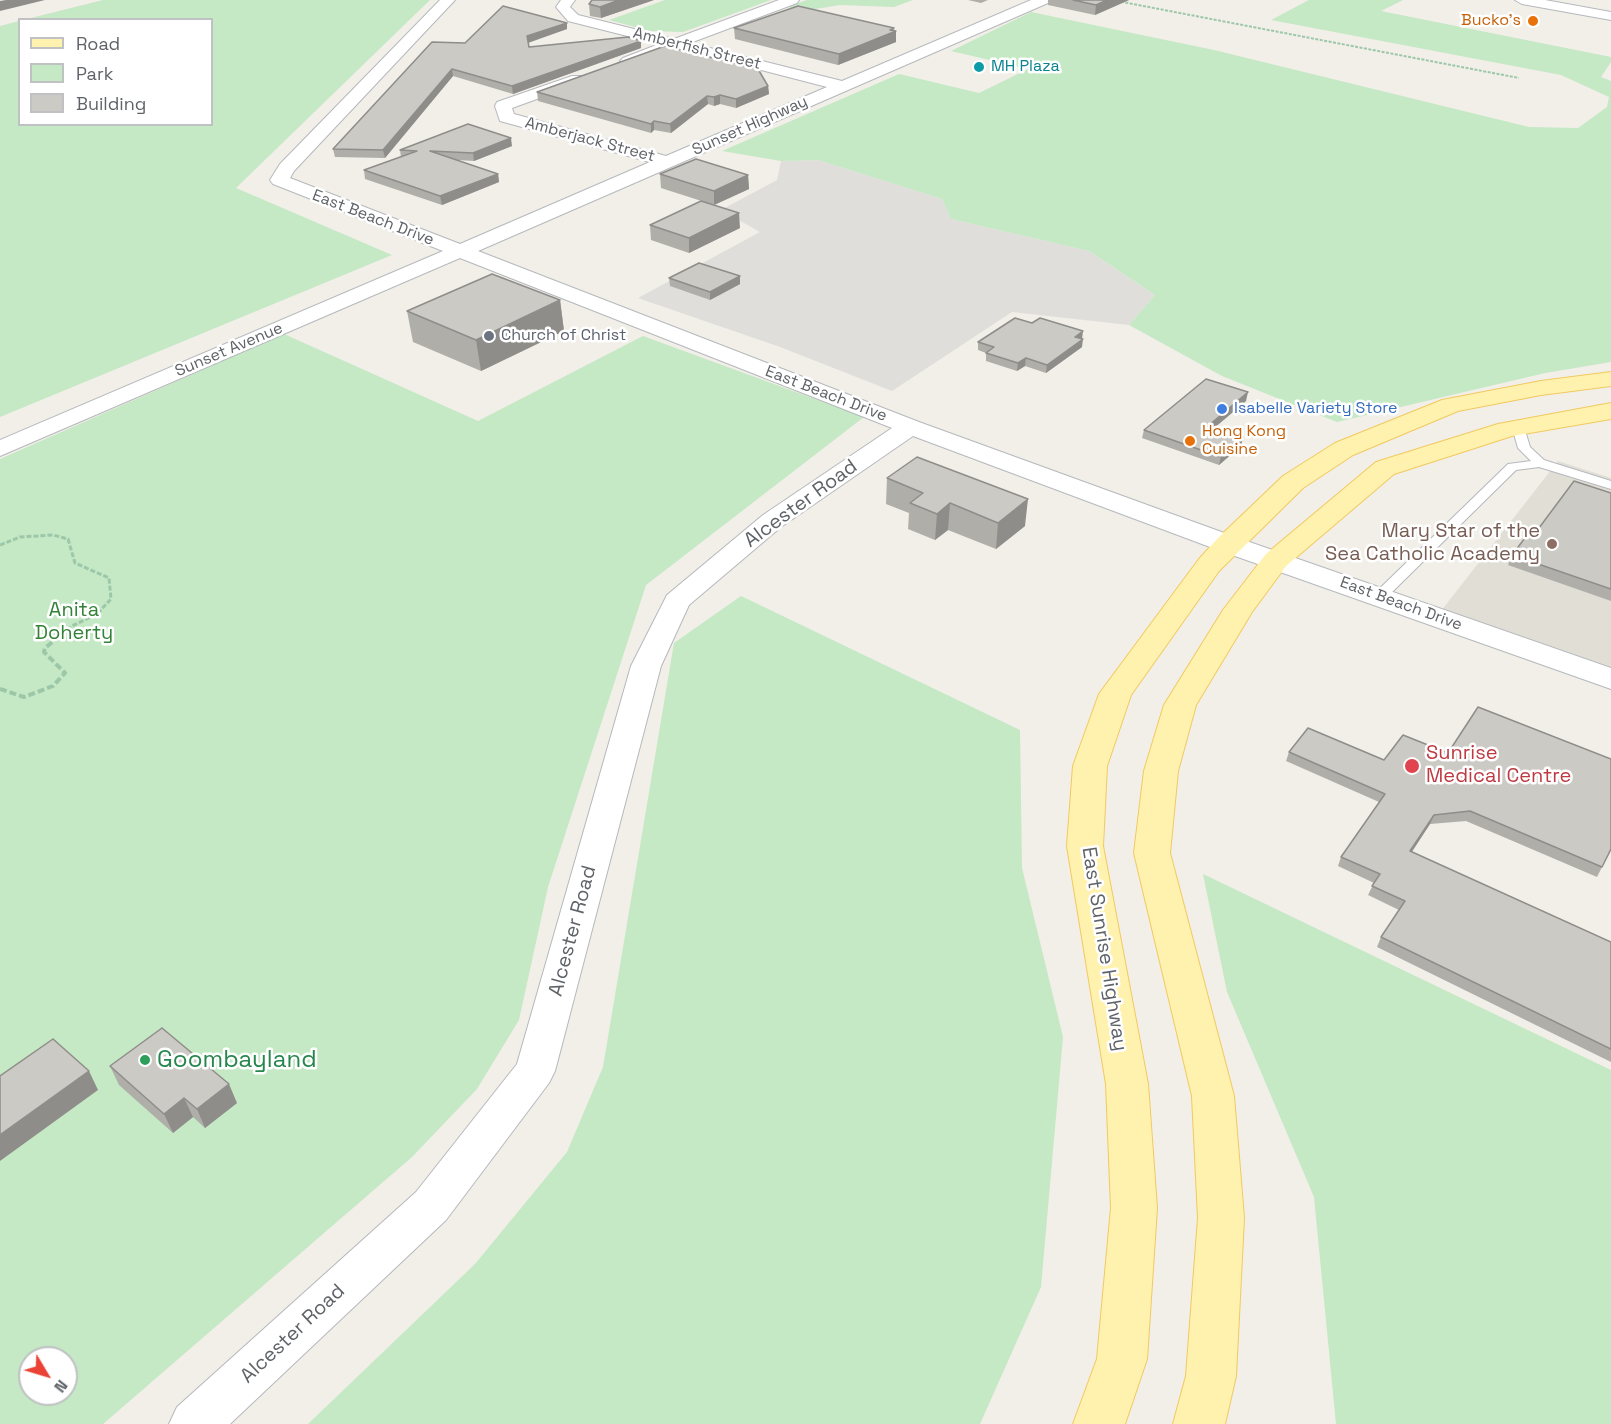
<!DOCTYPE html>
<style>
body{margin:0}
#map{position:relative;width:1611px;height:1424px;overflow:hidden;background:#f1efe8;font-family:"Space Grotesk",sans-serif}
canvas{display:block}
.legend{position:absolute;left:18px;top:18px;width:195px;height:108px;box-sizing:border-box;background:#fff;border:2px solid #bfc1c3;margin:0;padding:8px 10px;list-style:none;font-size:18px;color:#5f6368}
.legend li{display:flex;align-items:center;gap:12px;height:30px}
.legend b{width:30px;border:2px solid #bfc1c3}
.north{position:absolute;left:18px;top:1346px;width:60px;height:60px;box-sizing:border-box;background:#fff;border:2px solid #bfc1c3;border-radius:50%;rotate:128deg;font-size:16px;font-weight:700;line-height:24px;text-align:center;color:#5f6368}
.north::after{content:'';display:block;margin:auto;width:21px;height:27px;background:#ea4335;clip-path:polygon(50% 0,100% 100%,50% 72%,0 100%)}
</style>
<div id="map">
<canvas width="1611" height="1424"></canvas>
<ul class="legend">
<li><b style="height:8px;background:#fff2af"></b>Road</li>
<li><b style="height:16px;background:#c5e8c5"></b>Park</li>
<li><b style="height:16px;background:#cccac5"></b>Building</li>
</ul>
<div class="north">N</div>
</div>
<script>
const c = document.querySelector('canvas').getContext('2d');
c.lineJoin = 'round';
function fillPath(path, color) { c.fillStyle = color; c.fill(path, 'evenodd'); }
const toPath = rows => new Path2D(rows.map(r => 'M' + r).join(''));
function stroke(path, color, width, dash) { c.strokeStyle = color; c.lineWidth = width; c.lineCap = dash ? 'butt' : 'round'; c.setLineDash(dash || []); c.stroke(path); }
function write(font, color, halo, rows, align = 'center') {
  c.font = font + ' "Space Grotesk",sans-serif'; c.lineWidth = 5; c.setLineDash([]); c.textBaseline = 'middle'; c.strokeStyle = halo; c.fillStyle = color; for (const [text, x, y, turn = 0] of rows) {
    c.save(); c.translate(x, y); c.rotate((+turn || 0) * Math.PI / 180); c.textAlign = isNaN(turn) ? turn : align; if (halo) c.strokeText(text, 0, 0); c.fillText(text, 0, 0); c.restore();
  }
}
fillPath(toPath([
 [818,160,942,199,951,219,1089,251,1155,295,1129,325,1012,312,892,391,780,347,638,298,760,232,721,210,777,180,781,161]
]), '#e0deda');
fillPath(toPath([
 [1558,461,1611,478,1611,673,1441,611]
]), '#e1ded6');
fillPath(toPath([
 [103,0,430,0,236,188,392,255,0,417,0,26,19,21,20,124,212,124,212,20,27,19],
 [665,0,771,0,683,32,650,31,609,20],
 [807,0,913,0,894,7,840,5,809,10,786,7],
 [1309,0,1403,0,1381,11,1611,57,1611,62,1601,77,1611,81,1611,362,1545,373,1337,422,1222,376,1129,325,1155,295,1089,251,951,219,942,199,818,160,781,161,722,151,899,74,979,93,1028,69,951,51,1031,12,1214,50,1529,127,1578,128,1607,107,1609,97,1561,75,1271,20],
 [284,334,478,421,643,336,864,417,646,585,548,887,519,1020,477,1089,412,1157,103,1424,0,1424,0,459],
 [30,1358,66,1358,66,1394,30,1394],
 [741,596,1020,730,1022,868,1063,1037,1041,1287,980,1424,308,1424,475,1264,567,1152,603,1067,674,643],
 [1203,874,1611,1070,1611,1424,1336,1424,1314,1197,1227,992]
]), '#c5e8c5');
const lane = toPath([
 [1518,424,1524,427,1530,447,1544,460,1611,481,1611,489,1539,467,1516,470,1385,599,1375,599,1373,596,1375,593,1508,464,1531,461,1518,448,1512,427,1518,424]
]);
const street = toPath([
 [440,0,455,0,294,171,290,178,460,244,650,162,500,121,495,106,497,102,572,76,584,76,586,79,584,82,512,108,514,114,666,156,827,87,676,48,633,64,623,64,620,61,623,58,659,44,568,21,556,7,561,0,575,0,570,7,578,15,674,39,779,0,799,0,797,3,690,43,842,81,1031,0,1050,0,1048,3,478,251,919,422,1238,538,1611,668,1611,689,1218,550,913,436,781,527,689,605,661,666,555,1071,549,1083,446,1220,230,1424,169,1424,177,1407,416,1192,517,1064,631,666,667,595,763,515,892,428,460,258,0,456,0,440,443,251,273,184,270,180,280,164,440,0],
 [1515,0,1545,0,1611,12,1611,20,1522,4,1515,0]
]);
const primary = toPath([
 [1611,372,1611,386,1541,395,1458,411,1353,455,1303,488,1219,571,1131,695,1107,766,1103,846,1148,1084,1157,1208,1147,1359,1125,1424,1073,1424,1097,1359,1111,1208,1106,1084,1067,846,1073,766,1099,694,1199,559,1218,538,1283,476,1335,443,1442,400,1541,381,1611,372],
 [1611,403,1611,419,1512,436,1394,474,1286,566,1252,612,1196,705,1178,771,1170,853,1234,1096,1244,1218,1236,1376,1225,1424,1173,1424,1186,1376,1198,1218,1192,1096,1134,853,1144,771,1164,705,1223,610,1266,554,1376,462,1498,424,1611,403]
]);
stroke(lane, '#b5b8bc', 2);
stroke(street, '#b5b8bc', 2);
stroke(primary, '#f2c960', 2);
stroke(toPath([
 [1112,0,1519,78]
]), '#9cc7a9', 2, [3, 1.5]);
stroke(toPath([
 [0,545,20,537,53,535,68,539,75,563,109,578,111,599,97,614,72,626,58,637]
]), '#9cc7a9', 3, [5, 2]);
stroke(toPath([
 [0,689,24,697,53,686,65,673,44,652,45,648,60,636]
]), '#9cc7a9', 4, [7, 3]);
fillPath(lane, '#fff');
fillPath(street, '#fff');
fillPath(primary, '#fff2af');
fillPath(toPath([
 [654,0,601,18,590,16,589,4],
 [968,0,988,0,981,3],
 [1048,0,1129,0,1095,15,1048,5],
 [567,23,567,29,528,42,529,47,641,41,641,48,513,94,453,76,385,158,335,157,333,149,465,43],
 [734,28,893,31,896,42,838,65,735,39],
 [768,86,769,94,736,108,720,104,714,106,708,104,671,133,654,130,651,133,538,101,537,92],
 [512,146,474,161,457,160,498,174,499,182,442,205,365,179,364,170,401,157,400,150],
 [660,174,748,175,749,189,714,205,661,188],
 [650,225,740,228,689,253,651,240],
 [740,276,740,284,710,300,670,286,669,278],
 [560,300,564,331,481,371,413,342,407,311],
 [1082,339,1082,347,1046,373,1025,366,1017,371,986,361,986,353,978,350,978,342],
 [1246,401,1214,428,1243,437,1241,446,1219,465,1142,438,1144,430],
 [887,478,1025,526,996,549,948,530,935,540,908,529,909,513,886,504],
 [1611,493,1611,601,1508,565,1512,555,1533,536],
 [1289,752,1384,760,1611,849,1597,877,1466,821,1430,824,1412,852,1611,942,1611,1062,1377,947,1381,937,1399,910,1368,895,1374,883,1338,866,1341,857,1379,802,1286,761],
 [110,1066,237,1103,205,1128,193,1117,173,1133,119,1085]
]), '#afaea9');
fillPath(toPath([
 [6,0,45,0,0,11,0,1],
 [619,0,654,0,601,18,600,7],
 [1107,0,1129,0,1095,15,1096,5],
 [567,23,567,29,528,43,527,36],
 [894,28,893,32,896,31,896,42,838,65,839,54],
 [641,41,641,48,513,94,512,86],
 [452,69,453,76,385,158,383,150],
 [768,86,769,94,736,108,736,99],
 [720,95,720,104,714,106,714,97],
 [707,96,708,104,671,133,670,124],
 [654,121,654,130,651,133,651,124],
 [511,138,512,146,474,161,473,153],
 [498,174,499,182,442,205,440,196],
 [748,175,749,189,714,205,714,191],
 [739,213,740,228,689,253,689,238],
 [740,276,740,284,710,300,710,292],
 [560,300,564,331,481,371,476,340],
 [1083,331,1082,339,1075,337],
 [1083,339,1082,347,1046,373,1047,365],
 [1026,358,1025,366,1017,371,1018,363],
 [1248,392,1246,401,1207,434,1208,426],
 [1243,437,1241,446,1219,465,1221,457],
 [1028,499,1025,526,996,549,998,523],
 [950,503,948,530,935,540,937,514],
 [1434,815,1430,824,1406,860,1410,851],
 [89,1071,98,1090,0,1161,0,1135],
 [229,1084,237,1103,205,1128,197,1109],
 [184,1098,193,1117,173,1133,164,1114]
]), '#8f8d8a');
const building = toPath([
 [592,0,619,0,600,7,589,4,592,0],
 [1073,0,1107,0,1096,5,1073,0],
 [503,6,567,23,527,36,529,47,628,37,641,41,512,86,452,69,383,150,333,149,432,42,465,43,503,6],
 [798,6,894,28,890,30,896,31,839,54,734,28,798,6],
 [665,46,758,69,768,86,736,99,720,95,714,97,707,96,670,124,654,121,651,124,537,92,665,46],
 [468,124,511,138,473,153,430,151,498,174,440,196,364,170,417,151,400,150,468,124],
 [696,159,748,175,714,191,660,174,696,159],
 [701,201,739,213,689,238,650,225,701,201],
 [699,263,740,276,710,292,669,278,699,263],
 [492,274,560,300,476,340,407,311,492,274],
 [1015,318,1032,323,1040,318,1083,331,1075,337,1083,339,1047,365,1026,358,1018,363,986,353,994,347,978,342,1015,318],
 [1206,379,1248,392,1208,426,1243,437,1221,457,1144,430,1206,379],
 [917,457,1028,499,998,523,950,503,937,514,910,503,923,493,887,478,917,457],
 [1574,481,1611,493,1611,589,1512,555,1528,534,1533,536,1574,481],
 [1478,707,1611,759,1611,849,1602,867,1470,811,1434,815,1410,851,1611,942,1611,1049,1381,937,1405,901,1372,886,1380,874,1341,857,1385,794,1289,752,1308,728,1384,760,1403,735,1448,753,1478,707],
 [162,1028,229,1084,197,1109,184,1098,164,1114,110,1066,162,1028],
 [53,1039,89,1071,0,1135,0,1076,53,1039]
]);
fillPath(building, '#cccac5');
stroke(building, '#8f8d8a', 1.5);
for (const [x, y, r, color] of [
 [1533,21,6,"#e8710a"],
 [979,67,6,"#0f9aa8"],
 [489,336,6,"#6b7280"],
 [1222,409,6,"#3f7fe0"],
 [1190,441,6,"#e8710a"],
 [1552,544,6,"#8d6e63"],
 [1412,766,8,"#e0444e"],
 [145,1060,6,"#2e9e5b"]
]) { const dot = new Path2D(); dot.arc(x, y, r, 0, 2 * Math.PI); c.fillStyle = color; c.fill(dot); stroke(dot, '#fff', 2); }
write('16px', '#c56008', '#fff', [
 ["Bucko's",1521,21],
 ["Hong Kong",1202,432,"left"],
 ["Cuisine",1202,450,"left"]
], 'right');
write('16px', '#5f6368', '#fff', [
 ["Amberfish Street",697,49,14],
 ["Sunset Highway",750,126,-24],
 ["Amberjack Street",590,140,15],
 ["East Beach Drive",373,218,21],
 ["Sunset Avenue",229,350,-23],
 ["East Beach Drive",826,394,21],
 ["East Beach Drive",1401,604,20]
]);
write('16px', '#0d838f', '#fff', [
 ["MH Plaza",991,67]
], 'left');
write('16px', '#5b616d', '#fff', [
 ["Church of Christ",501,336]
], 'left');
write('16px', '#366cbe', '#fff', [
 ["Isabelle Variety Store",1234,409]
], 'left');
write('20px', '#5f6368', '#fff', [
 ["Alcester Road",801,504,-36],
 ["Alcester Road",573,931,-75],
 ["East Sunrise Highway",1104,949,81],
 ["Alcester Road",293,1334,-43]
]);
write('20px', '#785e54', '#fff', [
 ["Mary Star of the",1540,532],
 ["Sea Catholic Academy",1540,555]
], 'right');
write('20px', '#348238', '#fff', [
 ["Anita",74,611],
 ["Doherty",74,634]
]);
write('20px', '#be3a42', '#fff', [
 ["Sunrise",1426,754],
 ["Medical Centre",1426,777]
], 'left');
write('24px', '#27864d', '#fff', [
 ["Goombayland",157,1060]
], 'left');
</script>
